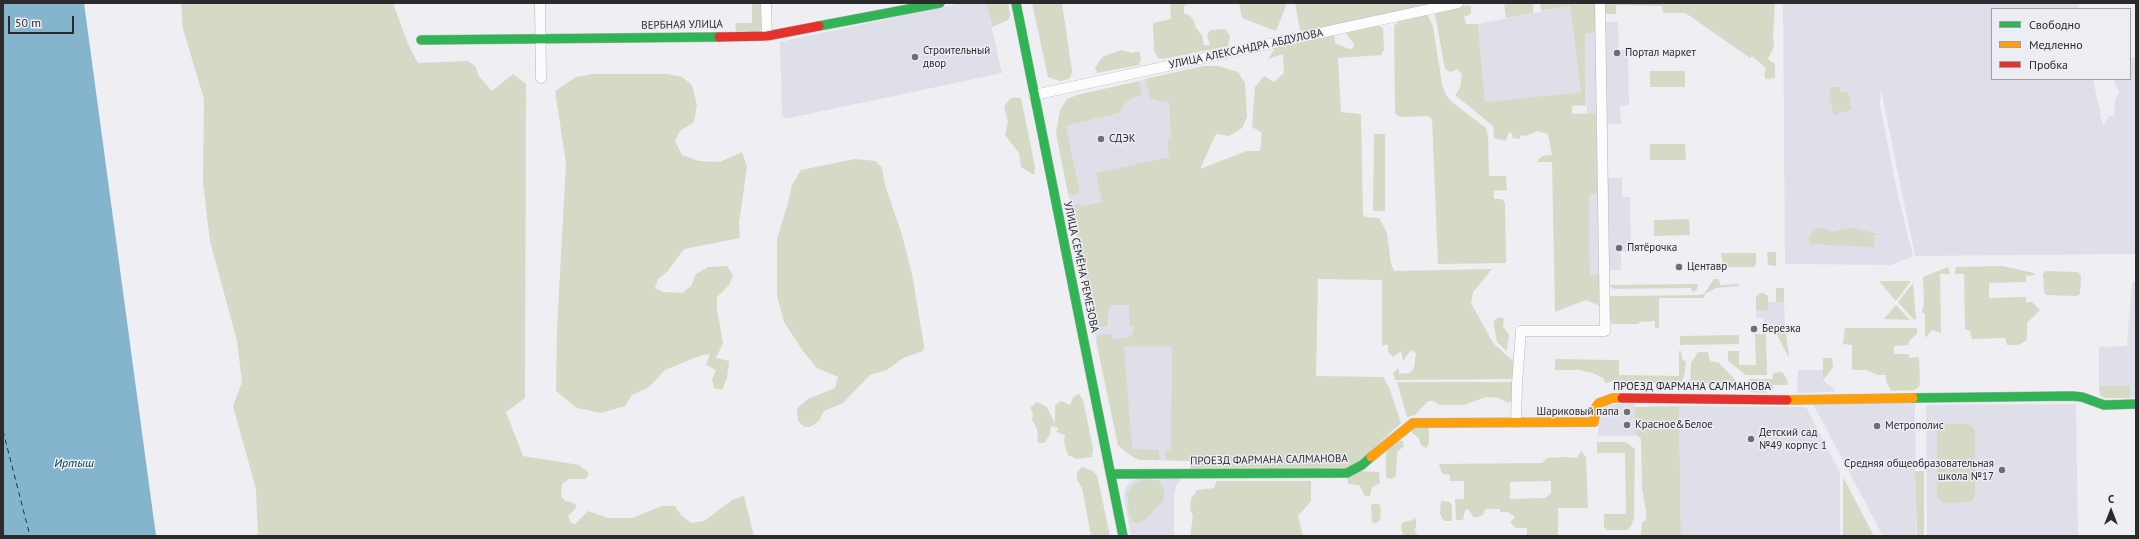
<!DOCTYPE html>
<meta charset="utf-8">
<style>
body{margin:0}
#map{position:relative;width:2139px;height:539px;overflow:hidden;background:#eeeef3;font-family:"PT Sans",sans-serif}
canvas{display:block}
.frame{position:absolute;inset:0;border:4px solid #2b2b2e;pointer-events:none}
.legend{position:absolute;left:1991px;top:8px;width:140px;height:72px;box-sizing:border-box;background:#ededf4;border:1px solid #9f9fa5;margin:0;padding:5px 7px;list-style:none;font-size:12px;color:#2b2b2e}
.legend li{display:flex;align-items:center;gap:8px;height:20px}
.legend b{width:20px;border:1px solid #9f9fa5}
.north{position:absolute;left:2091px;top:491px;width:40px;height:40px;-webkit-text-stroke:3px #ededf4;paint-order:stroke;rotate:0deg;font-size:11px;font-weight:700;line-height:16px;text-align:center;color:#2b2b2e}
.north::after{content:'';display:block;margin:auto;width:14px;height:18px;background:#2b2b2e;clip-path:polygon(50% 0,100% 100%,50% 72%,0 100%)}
.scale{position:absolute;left:8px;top:16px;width:66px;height:18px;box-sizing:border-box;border:2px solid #2b2b2e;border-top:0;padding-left:5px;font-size:12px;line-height:14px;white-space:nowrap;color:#2b2b2e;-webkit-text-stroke:3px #ededf4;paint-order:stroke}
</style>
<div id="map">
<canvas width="2139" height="539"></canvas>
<div class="frame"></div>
<ul class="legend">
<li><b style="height:5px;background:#30b455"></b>Свободно</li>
<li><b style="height:5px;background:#ff9f0a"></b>Медленно</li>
<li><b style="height:5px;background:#e5322d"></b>Пробка</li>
</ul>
<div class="north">С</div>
<div class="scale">50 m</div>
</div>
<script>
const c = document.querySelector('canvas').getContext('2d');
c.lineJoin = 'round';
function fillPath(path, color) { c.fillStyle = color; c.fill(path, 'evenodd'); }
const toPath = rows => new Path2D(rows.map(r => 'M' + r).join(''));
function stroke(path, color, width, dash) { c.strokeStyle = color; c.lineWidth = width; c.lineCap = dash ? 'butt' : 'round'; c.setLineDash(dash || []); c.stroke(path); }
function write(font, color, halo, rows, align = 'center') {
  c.font = font + ' "PT Sans",sans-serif'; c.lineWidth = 3; c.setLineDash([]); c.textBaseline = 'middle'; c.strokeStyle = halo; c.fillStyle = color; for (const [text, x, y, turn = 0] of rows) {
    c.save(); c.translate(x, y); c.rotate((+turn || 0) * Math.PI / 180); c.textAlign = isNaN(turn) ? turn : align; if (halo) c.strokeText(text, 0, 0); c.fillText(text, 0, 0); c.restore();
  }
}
fillPath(toPath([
 [962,3,986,3,1002,73,785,119,782,114,780,42],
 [1783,3,2078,3,2079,9,1992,9,1992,79,2093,79,2103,126,2109,116,2114,116,2115,101,2119,92,2113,79,2130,79,2130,58,2136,57,2136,254,1915,256,1881,90,1880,104,1896,187,1913,256,1891,265,1785,264],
 [1570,6,1581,92,1485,102,1478,24],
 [1595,22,1618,22,1619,50,1628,50,1629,105,1620,106,1621,124,1596,124,1595,113,1587,113,1585,34,1594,33],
 [1145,79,1150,99,1169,103,1171,138,1167,139,1175,189,1083,206,1077,203,1071,207,1068,194,1075,195,1080,192,1066,126,1119,113,1126,102,1142,94,1139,81],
 [1598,178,1622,178,1622,197,1630,197,1631,252,1621,252,1621,270,1599,270,1599,275,1590,275,1589,196,1598,193],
 [2132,282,2136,282,2136,398,2101,397,2099,388,2099,347,2127,346],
 [1768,302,1784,302,1785,324,1776,324,1776,333,1763,333,1763,318,1756,318,1756,310,1768,311],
 [1109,305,1171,305,1190,461,1140,460,1125,452,1118,445,1093,325,1096,327,1109,324],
 [1798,370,1823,370,1823,380,1834,389,1834,392,1797,393],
 [1635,401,1635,433,1639,436,1598,436,1599,407],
 [1915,401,1916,536,1883,536,1812,402],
 [2076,404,2078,536,1927,536,1926,405],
 [1679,406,1806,407,1840,472,1840,536,1681,536],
 [1136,478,1182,479,1177,484,1174,494,1174,536,1131,536,1124,498,1126,486]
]), '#dfdfe9');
fillPath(toPath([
 [181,3,393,3,408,44,418,63,468,61,475,66,479,76,492,91,513,74,526,84,525,398,506,412,523,456,579,465,589,473,586,479,569,479,562,484,561,496,565,501,574,503,577,507,568,516,571,523,575,524,588,511,608,518,632,518,662,506,675,506,681,515,691,523,704,521,732,500,744,496,754,536,258,536,256,489,233,406,242,382,237,341,210,241,203,183,204,99,183,29],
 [752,3,762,3,761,29,760,31,736,31,735,23,752,23],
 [986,3,1008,3,1010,15,1008,20,992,27],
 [1032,3,1062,3,1072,71,1071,76,1068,79,1060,81,1048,77],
 [1170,3,1190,3,1184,6,1184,13,1190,16,1194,21,1196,28,1202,35,1204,45,1210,45,1207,36,1210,30,1225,29,1230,36,1228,46,1163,59,1158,58,1154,51,1153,23,1171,19],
 [1239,3,1287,3,1276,31,1242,18],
 [1295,3,1431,3,1353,22,1305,31,1300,30],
 [1504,3,1533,3,1533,13,1506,18],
 [1540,3,1595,3,1596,30,1594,33,1585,34,1586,105,1572,106,1572,114,1595,113,1596,118,1598,193,1589,196,1590,275,1599,275,1600,306,1586,300,1555,312,1552,162,1537,162,1542,156,1552,155,1548,134,1537,131,1526,136,1521,135,1520,139,1513,138,1511,132,1508,134,1506,141,1494,138,1493,126,1455,95,1460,88,1462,75,1458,69,1450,72,1445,69,1435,14,1436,11,1468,5,1471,7,1471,14,1464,17,1466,24,1478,24,1485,102,1581,92,1570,6,1541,11],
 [1604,3,1775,3,1773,37,1774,47,1768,59,1775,64,1775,78,1766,79,1764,76,1766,68,1752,56,1750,58,1690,16,1685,13,1663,13,1662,6,1616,5,1616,14,1606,14],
 [1427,14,1433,26,1442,84,1446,95,1453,103,1486,128,1488,136,1489,176,1506,176,1507,190,1494,191,1494,199,1502,199,1505,203,1506,263,1438,264,1432,119,1427,116,1402,117,1398,116,1395,113,1394,26,1400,20],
 [1375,24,1383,28,1384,50,1381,55,1338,58,1341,112,1361,114,1363,214,1365,217,1379,218,1387,233,1391,264,1394,271,1492,269,1473,292,1471,303,1493,343,1513,361,1514,369,1512,379,1395,380,1393,373,1399,368,1399,374,1409,373,1414,368,1416,353,1411,350,1403,361,1401,351,1393,357,1388,352,1388,345,1382,345,1382,280,1318,279,1316,376,1383,377,1389,387,1401,423,1352,468,1190,470,1190,461,1167,460,1166,456,1166,450,1171,449,1172,347,1124,346,1132,449,1159,450,1159,460,1140,460,1133,457,1118,445,1096,340,1098,336,1103,334,1111,334,1113,340,1129,337,1129,335,1133,335,1133,326,1129,326,1129,305,1109,305,1108,326,1096,327,1093,325,1089,296,1071,207,1077,203,1083,206,1102,202,1096,173,1169,157,1167,139,1171,138,1169,103,1150,99,1145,79,1203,66,1219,66,1238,72,1245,83,1247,117,1242,128,1229,136,1216,134,1200,169,1247,151,1260,151,1262,133,1252,127,1255,87,1264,76,1274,82,1284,73,1283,54,1268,59,1275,48,1290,41,1305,42,1318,36,1334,35,1335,43,1349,49,1353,48,1354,43,1346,34,1350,30],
 [1122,50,1132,53,1139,51,1141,59,1139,65,1097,73,1095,68,1100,60,1104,56],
 [1650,71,1685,71,1685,87,1650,87],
 [592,74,667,74,682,77,692,85,697,105,694,122,680,131,675,141,682,155,699,161,720,162,742,152,747,167,739,223,740,238,684,249,667,272,658,279,655,288,663,292,682,293,691,286,696,274,708,267,727,266,733,276,729,285,717,297,717,309,723,343,716,358,729,361,727,378,722,390,714,388,712,380,716,370,706,365,710,354,702,355,665,370,649,387,632,395,625,406,601,413,577,408,556,391,557,329,566,163,555,91,576,77],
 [1139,81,1142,94,1126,102,1119,113,1066,126,1080,192,1075,195,1068,194,1056,133,1060,110,1067,99,1077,95],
 [1831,87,1840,87,1840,92,1848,92,1852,110,1834,115,1829,98],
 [1011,98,1021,98,1035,167,1034,175,1021,167,1019,153,1005,135,1008,122,1004,106],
 [1374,134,1385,134,1385,211,1373,211],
 [1650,144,1685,144,1686,160,1650,160],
 [855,159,876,161,882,168,885,185,902,235,912,274,924,346,923,351,903,358,887,370,870,375,843,403,824,411,819,421,810,427,805,427,798,421,797,408,808,399,835,388,838,377,817,368,803,351,784,322,777,296,777,239,788,203,792,185,801,170],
 [1689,219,1690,235,1654,236,1654,220],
 [1819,227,1833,232,1852,227,1881,235,1874,235,1874,247,1826,245,1818,243,1814,245,1810,244,1809,239,1811,233],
 [1767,252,1776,252,1776,266,1768,265],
 [1721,253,1756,253,1756,264,1754,267,1723,267],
 [2002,266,2034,273,2034,275,2026,276,2026,282,1989,283,1989,298,2026,297,2026,302,2032,302,2040,310,2027,323,2027,340,2018,345,2007,345,2005,338,1972,339,1970,331,1965,329,1964,274,1955,274,1956,267],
 [1948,267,1950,274,1940,274,1941,333,1932,330,1925,338,1925,314,1922,312,1924,304,1923,277],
 [2046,271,2078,272,2081,276,2080,294,2076,296,2046,295,2044,292,2043,274],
 [1714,279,1719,279,1720,285,1739,284,1738,286,1716,288,1705,294,1704,298,1659,298,1659,328,1655,328,1655,321,1639,322,1639,324,1612,324,1609,315,1610,296,1697,295,1704,294],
 [1879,281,1911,281,1896,301],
 [1913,283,1916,319,1914,320,1898,302],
 [1698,284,1697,290,1692,292,1691,288,1615,289,1608,285],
 [1776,288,1784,288,1784,302,1776,302],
 [1760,293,1765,294,1768,296,1768,311,1756,310,1756,297],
 [1896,305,1910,320,1884,319],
 [1500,317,1504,319,1503,327,1509,334,1507,351,1497,342,1494,325,1494,320],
 [1776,324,1785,324,1789,358,1776,333],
 [1845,328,1917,328,1917,334,1909,341,1908,345,1894,346,1894,354,1909,354,1909,358,1919,357,1920,385,1915,390,1891,391,1886,381,1886,375,1878,375,1866,370,1852,370,1852,345,1843,344],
 [1755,334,1766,334,1767,375,1746,375,1728,361,1728,351,1739,351,1739,365,1756,365],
 [1739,335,1739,344,1680,345,1680,336],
 [1679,351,1681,351,1682,359,1686,362,1684,377,1680,385,1665,385,1663,389,1659,389,1659,383,1616,384,1615,381,1605,383,1604,379,1593,373,1579,370,1555,370,1555,359,1619,360,1619,375,1679,376],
 [1698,352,1708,352,1710,361,1719,363,1738,383,1690,383,1691,363],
 [1823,358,1832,358,1833,368,1823,380],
 [1782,372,1787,379,1788,385,1773,385,1773,390,1769,390,1769,385,1745,385,1750,379,1773,379,1773,373],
 [1397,382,1512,382,1513,400,1508,403,1499,398,1486,397,1464,405,1440,405,1433,401,1428,401,1415,415,1407,417],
 [2099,386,2130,386,2130,398,2104,398,2100,394],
 [1745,387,1767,387,1767,393,1750,392],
 [1079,394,1083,400,1093,448,1092,457,1076,459,1068,455,1064,442,1065,435,1056,432,1059,428,1051,426,1050,435,1044,443,1038,443,1037,429,1032,420,1033,414,1030,408,1037,402,1047,407,1055,423,1055,405,1061,401,1070,405,1074,396],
 [1679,406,1681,536,1644,536,1641,535,1642,522,1646,520,1646,511,1642,488,1641,439,1635,433,1635,407],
 [1946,424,1967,424,1973,427,1975,431,1975,494,1974,499,1970,502,1944,503,1937,497,1937,432,1941,426],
 [1427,425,1429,432,1429,444,1426,448,1421,445,1419,438,1412,433,1412,428],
 [1396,441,1403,441,1404,446,1397,452,1396,476,1391,479,1386,477,1386,454,1389,448],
 [1597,442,1626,442,1635,449,1634,518,1631,526,1627,530,1607,530,1604,527,1604,514,1626,514,1625,453,1597,453],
 [1581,451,1586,457,1588,508,1558,508,1558,536,1527,536,1527,528,1516,528,1510,522,1515,517,1508,512,1500,512,1500,509,1485,509,1483,515,1474,518,1468,509,1465,510,1463,520,1456,520,1455,499,1464,499,1464,481,1450,481,1450,475,1442,474,1439,464,1542,463,1547,458,1566,457,1577,458],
 [1551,481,1551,493,1545,498,1510,499,1510,482],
 [1082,467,1091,470,1097,475,1110,536,1091,536,1082,488,1077,480,1077,472],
 [1361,471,1379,472,1380,483,1372,487,1370,496,1365,496,1359,485,1348,484,1347,477],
 [1915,471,1924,471,1924,536,1917,536],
 [1843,477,1874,536,1843,536],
 [1145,479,1157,480,1160,482,1164,492,1164,500,1145,520,1136,523,1133,522,1129,515,1127,493,1133,485],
 [1217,481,1311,481,1311,501,1298,516,1303,536,1190,536,1193,516,1190,509,1191,499,1197,490,1214,488],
 [1441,501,1449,502,1452,505,1452,521,1445,521,1442,518,1440,513],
 [1373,504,1379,504,1381,509,1380,520,1376,523,1372,522,1371,506],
 [1414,517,1416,520,1416,528,1414,529,1418,536,1403,536,1401,527,1403,522,1413,520]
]), '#d5dac6');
fillPath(toPath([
 [3,3,84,3,156,536,3,536]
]), '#85b5cc');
stroke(toPath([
 [3,431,30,536]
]), '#004055', 1, [5, 4]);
const street = toPath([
 [540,3,541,78],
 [766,3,767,36],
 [1034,95,1458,3],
 [1516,422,1517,383,1521,331,1605,331,1600,3]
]);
const fast = toPath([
 [1016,3,1123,536],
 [819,26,940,3],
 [421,40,719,37],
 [1913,398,2072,396,2082,397,2104,405,2136,404],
 [1111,474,1347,473,1362,465,1371,457]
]);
const slow = toPath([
 [1787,400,1913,398],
 [1371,457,1413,423,1594,422,1596,407,1599,403,1613,398,1622,398]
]);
const jam = toPath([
 [719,37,767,36,819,26],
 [1622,398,1787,400]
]);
stroke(street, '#b6b5b9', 11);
stroke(fast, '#b6b5b9', 10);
stroke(slow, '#b6b5b9', 10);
stroke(jam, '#b6b5b9', 10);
stroke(street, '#fcfcfd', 10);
stroke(fast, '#30b455', 9);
stroke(slow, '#ff9f0a', 9);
stroke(jam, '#e5322d', 9);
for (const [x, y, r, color] of [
 [1617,53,4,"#6f6f73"],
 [915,57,4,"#6f6f73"],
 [1101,139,4,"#6f6f73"],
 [1619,248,4,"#6f6f73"],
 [1679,267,4,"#6f6f73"],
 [1754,329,4,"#6f6f73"],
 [1627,412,4,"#6f6f73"],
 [1627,425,4,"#6f6f73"],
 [1877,426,4,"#6f6f73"],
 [1751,439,4,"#6f6f73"],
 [2002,470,4,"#6f6f73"]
]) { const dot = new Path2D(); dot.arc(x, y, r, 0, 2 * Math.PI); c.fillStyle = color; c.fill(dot); stroke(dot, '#ededf4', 1.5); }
write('11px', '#2b2b2e', '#ededf4', [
 ["ВЕРБНАЯ УЛИЦА",682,25,-1],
 ["УЛИЦА АЛЕКСАНДРА АБДУЛОВА",1246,49,-12],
 ["УЛИЦА СЕМЁНА РЕМЕЗОВА",1081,267,78],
 ["ПРОЕЗД ФАРМАНА САЛМАНОВА",1692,387],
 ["ПРОЕЗД ФАРМАНА САЛМАНОВА",1269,460,-1]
]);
write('11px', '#2b2b2e', '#ededf4', [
 ["Строительный",923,51],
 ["двор",923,64],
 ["Портал маркет",1625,53],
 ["СДЭК",1109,139],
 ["Пятёрочка",1627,248],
 ["Центавр",1687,267],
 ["Березка",1762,329],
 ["Шариковый папа",1619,412,"right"],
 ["Красное&Белое",1635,425],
 ["Метрополис",1885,426],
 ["Детский сад",1759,433],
 ["№49 корпус 1",1759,446],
 ["Средняя общеобразовательная",1994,464,"right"],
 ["школа №17",1994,477,"right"]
], 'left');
write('italic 12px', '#004055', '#ededf4', [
 ["Иртыш",74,464]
]);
</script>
